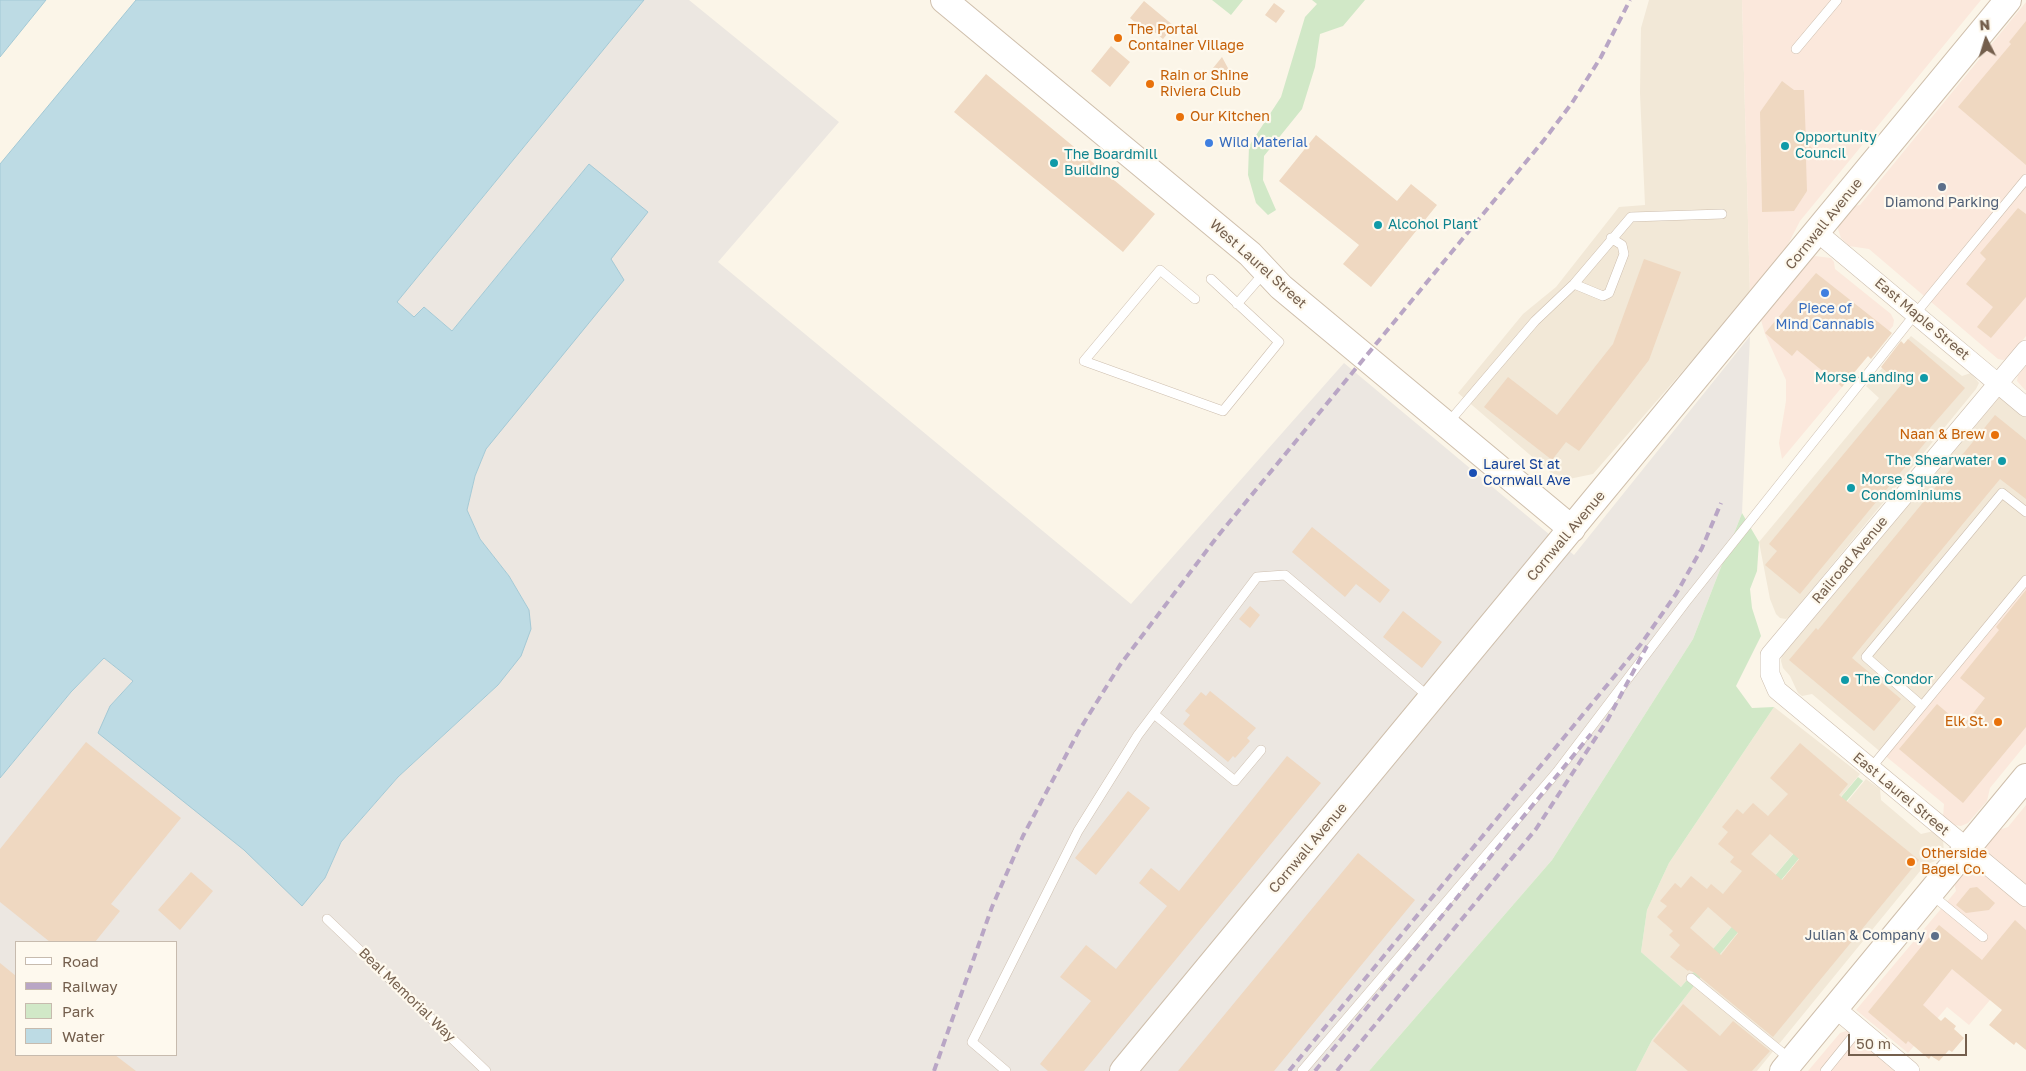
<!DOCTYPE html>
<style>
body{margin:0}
#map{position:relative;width:2026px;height:1071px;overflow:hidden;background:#fbf5e8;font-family:"Golos Text",sans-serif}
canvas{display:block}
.legend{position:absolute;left:15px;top:941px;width:162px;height:115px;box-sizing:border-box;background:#fef9ee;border:1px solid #c7bbae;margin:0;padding:6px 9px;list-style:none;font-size:15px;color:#745f4d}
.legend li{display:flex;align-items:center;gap:10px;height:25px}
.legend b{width:25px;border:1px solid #c7bbae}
.north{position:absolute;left:1961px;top:15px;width:50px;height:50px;-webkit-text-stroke:4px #fef9ee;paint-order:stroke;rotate:355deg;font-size:14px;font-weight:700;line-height:20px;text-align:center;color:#745f4d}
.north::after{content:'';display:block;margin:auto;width:18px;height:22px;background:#745f4d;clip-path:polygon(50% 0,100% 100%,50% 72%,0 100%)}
.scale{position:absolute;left:1848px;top:1034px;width:119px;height:22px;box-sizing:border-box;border:2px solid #745f4d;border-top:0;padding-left:6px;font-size:15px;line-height:18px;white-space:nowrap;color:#745f4d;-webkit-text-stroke:4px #fef9ee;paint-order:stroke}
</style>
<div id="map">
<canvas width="2026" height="1071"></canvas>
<ul class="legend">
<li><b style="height:6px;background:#fff"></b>Road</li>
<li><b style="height:6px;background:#b9a6c5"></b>Railway</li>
<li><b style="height:14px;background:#d1e8c7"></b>Park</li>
<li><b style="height:14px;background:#bddbe4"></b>Water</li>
</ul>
<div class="north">N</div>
<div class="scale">50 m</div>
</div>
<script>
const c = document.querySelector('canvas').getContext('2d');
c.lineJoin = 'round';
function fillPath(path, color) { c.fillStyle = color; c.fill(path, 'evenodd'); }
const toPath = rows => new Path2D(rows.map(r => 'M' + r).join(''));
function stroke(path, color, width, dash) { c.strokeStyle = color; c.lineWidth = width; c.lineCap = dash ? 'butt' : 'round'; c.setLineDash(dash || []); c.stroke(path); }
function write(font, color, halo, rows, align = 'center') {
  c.font = font + ' "Golos Text",sans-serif'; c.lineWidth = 4.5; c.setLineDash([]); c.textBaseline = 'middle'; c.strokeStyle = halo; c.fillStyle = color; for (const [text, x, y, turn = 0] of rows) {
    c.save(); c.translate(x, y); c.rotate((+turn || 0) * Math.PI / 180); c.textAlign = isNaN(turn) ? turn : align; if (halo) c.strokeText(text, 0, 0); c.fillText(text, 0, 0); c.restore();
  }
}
fillPath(toPath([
 [1649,0,1742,0,1750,294,1593,474,1569,479,1551,473,1458,393,1523,314,1556,287,1619,207,1645,205,1640,93,1641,28],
 [1911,336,1962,376,1971,373,1979,383,1976,389,1791,615,1786,619,1780,618,1776,614,1770,599,1759,542,1879,398,1866,386],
 [1997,396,2004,397,2026,416,2026,580,1883,754,1812,694,1802,696,1798,693,1790,676,1783,668,1781,661,1782,654],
 [1774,707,1860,774,1681,987,1641,952,1647,910,1669,863],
 [1866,779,1880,789,1881,800,1921,834,1934,831,1943,839,1944,853,1938,860,1925,865,1757,1071,1636,1071,1652,1040,1697,982]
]), '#f2e8d7');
fillPath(toPath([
 [1742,0,1981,0,1800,221,1781,258,1750,294],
 [2026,2,2026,336,2008,358,2003,360,1998,359,1869,249,1849,246,1841,238,1838,229,1839,219,1848,207,1860,205],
 [1815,256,1831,258,1834,262,1835,269,1891,314,1894,320,1893,326,1782,459,1779,443,1786,401,1786,380,1765,334,1761,320,1801,262],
 [2026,365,2026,390,2025,390,2017,381,2018,375],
 [2026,580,2026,744,1990,788,1987,801,1968,823,1961,826,1953,825,1943,817,1944,804,1883,754],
 [2026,805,2026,885,1989,856,1983,844,1995,828,2002,829,2008,827],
 [1968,864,1974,864,2026,908,2026,957,1969,1025,1947,1007,1908,1053,1856,1010,1956,891,1953,878],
 [1849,1030,1898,1067,1895,1071,1808,1071,1840,1033]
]), '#fbe8dc');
fillPath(toPath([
 [644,0,689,0,839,122,718,262,1131,604,1344,363,1574,555,1750,336,1742,513,1693,639,1552,860,1369,1071,0,1071,0,778,71,692,104,658,133,681,110,706,274,880,325,878,341,842,398,777,498,685,529,610,509,576,480,539,467,510,475,476,486,449,611,259,589,164,452,331,424,307,414,317,397,302],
 [16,942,176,942,176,1055,16,1055]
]), '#ece7e1');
fillPath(toPath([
 [1212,0,1243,0,1231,15],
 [1312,0,1365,0,1343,26,1320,34,1315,67,1302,109,1264,156,1263,180,1276,210,1268,215,1256,203,1248,175,1249,146,1281,97,1305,17,1317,4],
 [1742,513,1759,542,1757,571,1750,589,1752,608,1761,636,1736,686,1752,708,1774,707,1669,863,1647,910,1641,952,1681,987,1858,777,1863,781,1697,982,1652,1040,1636,1071,1369,1071,1552,860,1693,639]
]), '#d1e8c7');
const water = toPath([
 [0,0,46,0,0,57,0,0],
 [136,0,644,0,397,302,414,317,424,307,452,331,589,164,648,212,611,259,624,280,486,449,475,476,467,510,480,539,509,576,529,610,531,629,521,656,498,685,398,777,341,842,325,878,302,906,244,850,98,733,110,706,133,681,104,658,71,692,0,778,0,164,136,0]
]);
fillPath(water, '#bddbe4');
stroke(water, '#a4c9d5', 1);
fillPath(toPath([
 [1144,1,1174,26,1163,39,1147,26,1144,30,1130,18],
 [1274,3,1285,11,1276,23,1265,15],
 [2026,21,2026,165,1958,107,2011,44,2009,42],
 [1111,46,1130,62,1110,87,1091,71],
 [1222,57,1229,70,1220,82,1209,73],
 [986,74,1155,214,1123,252,954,112],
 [1782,81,1794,90,1804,90,1806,142,1814,150,1806,159,1807,191,1794,211,1762,212,1760,112],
 [1316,135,1397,201,1411,184,1437,205,1371,287,1343,264,1359,245,1279,181],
 [2018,208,2026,214,2026,297,1991,338,1977,327,1993,307,1966,284,1986,259,1980,253],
 [1644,259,1681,272,1649,360,1579,451,1566,442,1552,460,1484,407,1508,377,1557,415,1613,344],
 [1816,273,1892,333,1871,359,1868,356,1842,387,1797,350,1792,356,1765,333],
 [1908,339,1965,388,1930,428,1934,432,1800,594,1765,565,1777,551,1769,544,1901,385,1881,367,1901,341,1904,344],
 [1995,415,2026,440,2026,499,2000,479,1852,658,1901,699,1874,731,1789,660,1816,628,1818,630],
 [1312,527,1390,590,1380,603,1356,584,1345,597,1292,552],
 [2026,590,2026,727,1963,803,1899,749,1937,704,1963,726,1985,698,1960,678,1999,630,1996,627],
 [1250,606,1260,615,1250,628,1239,619],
 [1403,611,1442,642,1422,668,1383,637],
 [1210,691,1256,728,1247,738,1250,741,1235,758,1233,756,1228,762,1183,724,1190,715,1185,711,1201,692,1206,696],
 [86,742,181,818,111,904,120,911,95,942,50,942,0,902,0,849],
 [1800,743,1848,784,1839,795,1919,860,1773,1037,1695,973,1689,970,1688,971,1670,957,1680,945,1669,935,1673,931,1657,917,1667,906,1660,901,1675,883,1681,888,1691,876,1707,889,1711,884,1723,894,1742,871,1730,862,1734,857,1718,844,1728,832,1722,827,1737,809,1743,814,1753,803,1768,816,1788,794,1770,778],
 [1770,834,1799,859,1782,880,1751,854],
 [1708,907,1738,933,1721,955,1690,928],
 [1287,756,1321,783,1084,1071,1048,1071,1040,1064,1091,1001,1060,977,1086,945,1116,969,1167,906,1139,883,1151,868,1179,891],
 [1128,791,1150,808,1096,875,1075,858],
 [1358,853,1415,900,1274,1071,1178,1071],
 [191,872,213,891,180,930,158,910],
 [1977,887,1995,903,1989,910,1966,913,1956,905,1970,888],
 [2015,920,2026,930,2026,1050,2016,1042,2014,1045,1989,1025,2002,1010,1952,969,1923,1005,1941,1021,1945,1017,1956,1026,1954,1029,1964,1038,1952,1052,1949,1050,1939,1061,1931,1056,1929,1059,1908,1041,1906,1044,1868,1012,1939,925,1982,960],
 [0,963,16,976,16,1055,115,1055,136,1071,0,1071],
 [1683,1004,1720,1036,1733,1021,1770,1051,1752,1071,1688,1071,1653,1041]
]), '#efd8c1');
const lane = toPath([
 [1796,49,1837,0],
 [1574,284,1603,296,1609,293,1624,254,1622,245,1611,238],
 [1195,299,1160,270,1084,361,1223,411,1279,342,1211,279],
 [1237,304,1264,273],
 [1448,423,1535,321,1574,284,1631,217,1722,214],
 [1922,706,1866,657,2002,493,2026,512],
 [1154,714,1235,781,1261,750],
 [1871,768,2026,580],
 [1932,895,1983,937],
 [327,919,486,1071],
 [1691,978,1790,1059],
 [1006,1071,972,1042,1078,831,1138,735,1257,577,1285,575,1429,697],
 [1302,1071,1557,772,1685,603,1916,313,2026,179],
 [1825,1071,1859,1029]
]);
const street = toPath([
 [1817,232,2026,407],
 [2026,350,1770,655,1770,674,1777,690,2026,897],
 [1835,1008,1910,1071]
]);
const secondary = toPath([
 [944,0,1250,254,1281,287,1572,529],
 [1123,1071,2008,0],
 [1783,1071,2026,777]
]);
stroke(lane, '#cdbeae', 10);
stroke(street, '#cdbeae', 20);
stroke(secondary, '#cfbfac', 28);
stroke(lane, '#fff', 9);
stroke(street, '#fff', 19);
stroke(secondary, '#fff', 26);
stroke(toPath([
 [934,1071,992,907,1023,836,1080,729,1120,665,1217,537,1544,140,1572,103,1601,57,1630,0],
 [1289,1071,1641,644,1676,594,1702,548,1721,503],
 [1315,1071,1591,734],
 [1337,1071,1536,829,1608,719,1647,646]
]), '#b9a6c5', 4, [8, 5]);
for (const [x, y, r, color] of [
 [1118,38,5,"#e8710a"],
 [1150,84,5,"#e8710a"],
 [1180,117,5,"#e8710a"],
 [1209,143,5,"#3f7fe0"],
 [1785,146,5,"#0f9aa8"],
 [1054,163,5,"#0f9aa8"],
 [1942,187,5,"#5c6f8a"],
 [1378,225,5,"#0f9aa8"],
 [1825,293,5,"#3f7fe0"],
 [1924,378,5,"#0f9aa8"],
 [1995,435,5,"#e8710a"],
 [2002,461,5,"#0f9aa8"],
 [1473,473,5,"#1a4fb4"],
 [1851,488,5,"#0f9aa8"],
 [1845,680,5,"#0f9aa8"],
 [1998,722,5,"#e8710a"],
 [1911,862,5,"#e8710a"],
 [1935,936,5,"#5c6f8a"]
]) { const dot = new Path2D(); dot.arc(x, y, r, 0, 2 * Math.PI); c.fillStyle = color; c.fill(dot); stroke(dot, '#fef9ee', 2); }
write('14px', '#c56008', '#fef9ee', [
 ["The Portal",1128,30],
 ["Container Village",1128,46],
 ["Rain or Shine",1160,76],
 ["Riviera Club",1160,92],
 ["Our Kitchen",1190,117],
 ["Naan & Brew",1985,435,"right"],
 ["Elk St.",1988,722,"right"],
 ["Otherside",1921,854],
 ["Bagel Co.",1921,870]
], 'left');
write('14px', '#0d838f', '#fef9ee', [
 ["Opportunity",1795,138],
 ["Council",1795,154],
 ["The Boardmill",1064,155],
 ["Building",1064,171],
 ["Alcohol Plant",1388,225],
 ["Morse Landing",1914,378,"right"],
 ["The Shearwater",1992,461,"right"],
 ["Morse Square",1861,480],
 ["Condominiums",1861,496],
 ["The Condor",1855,680]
], 'left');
write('14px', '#366cbe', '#fef9ee', [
 ["Wild Material",1219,143],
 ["Piece of",1825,309,"center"],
 ["Mind Cannabis",1825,325,"center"]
], 'left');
write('14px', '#4e5e75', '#fef9ee', [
 ["Diamond Parking",1942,203],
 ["Julian & Company",1925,936,"right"]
]);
write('14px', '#745f4d', '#fef9ee', [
 ["Cornwall Avenue",1824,224,-51],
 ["West Laurel Street",1258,264,42],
 ["East Maple Street",1922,319,40],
 ["Cornwall Avenue",1566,536,-50],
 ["Railroad Avenue",1850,560,-50],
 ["East Laurel Street",1901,794,40],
 ["Cornwall Avenue",1308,848,-50],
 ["Beal Memorial Way",407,995,44]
]);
write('14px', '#164399', '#fef9ee', [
 ["Laurel St at",1483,465],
 ["Cornwall Ave",1483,481]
], 'left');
</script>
